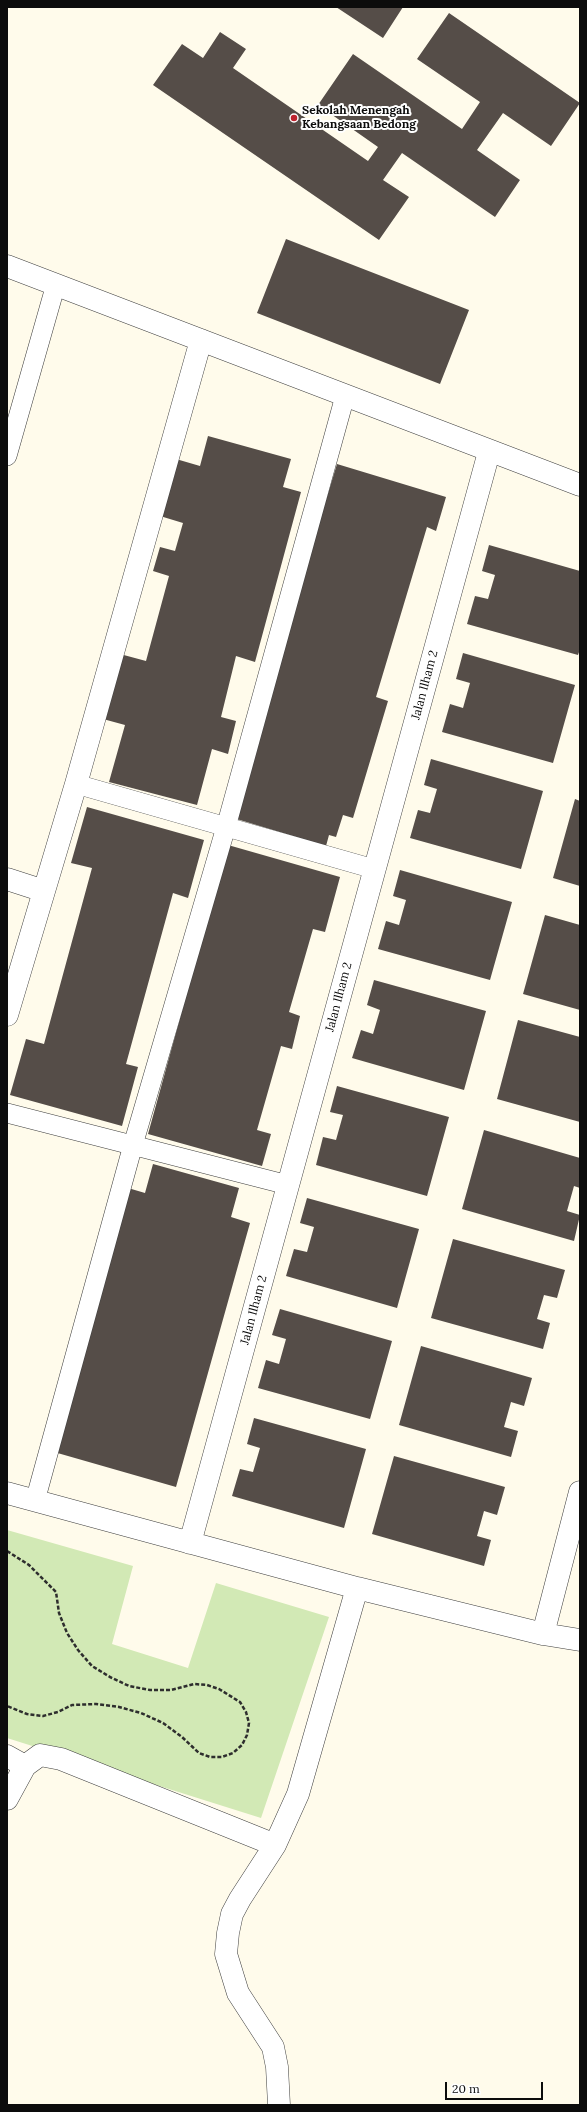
<!DOCTYPE html>
<style>
body{margin:0}
#map{position:relative;width:587px;height:2112px;overflow:hidden;background:#fffbeb;font-family:Lora,serif}
canvas{display:block}
.frame{position:absolute;inset:0;border:8px solid #0c0c0c;pointer-events:none}
.scale{position:absolute;left:445px;top:2082px;width:98px;height:18px;box-sizing:border-box;border:2px solid #0c0c0c;border-top:0;padding-left:5px;font-size:12px;line-height:14px;white-space:nowrap;color:#0c0c0c;-webkit-text-stroke:3px #fff;paint-order:stroke}
</style>
<div id="map">
<canvas width="587" height="2112"></canvas>
<div class="frame"></div>
<div class="scale">20 m</div>
</div>
<script>
const c = document.querySelector('canvas').getContext('2d');
c.lineJoin = 'round';
function fillPath(path, color) { c.fillStyle = color; c.fill(path, 'evenodd'); }
const toPath = rows => new Path2D(rows.map(r => 'M' + r).join(''));
function stroke(path, color, width, dash) { c.strokeStyle = color; c.lineWidth = width; c.lineCap = dash ? 'butt' : 'round'; c.setLineDash(dash || []); c.stroke(path); }
function write(font, color, halo, rows, align = 'center') {
  c.font = font + ' Lora,serif'; c.lineWidth = 4; c.setLineDash([]); c.textBaseline = 'middle'; c.strokeStyle = halo; c.fillStyle = color; for (const [text, x, y, turn = 0] of rows) {
    c.save(); c.translate(x, y); c.rotate((+turn || 0) * Math.PI / 180); c.textAlign = isNaN(turn) ? turn : align; if (halo) c.strokeText(text, 0, 0); c.fillText(text, 0, 0); c.restore();
  }
}
fillPath(toPath([
 [7,1530,133,1566,112,1644,188,1668,216,1583,329,1617,261,1818,7,1738]
]), '#d2e9b5');
fillPath(toPath([
 [336,7,403,7,383,38],
 [449,13,580,103,551,146,503,113,477,150,520,180,495,217,402,153,383,180,409,197,379,240,153,85,182,44,203,58,220,32,246,49,233,68,368,161,378,147,318,105,353,54,462,129,480,102,417,59],
 [286,239,469,310,440,384,257,313],
 [208,436,291,459,283,487,301,492,255,662,236,656,221,717,236,721,228,754,212,749,197,805,109,782,125,725,103,719,120,654,146,661,169,576,153,571,160,547,175,551,183,523,160,516,176,459,200,466],
 [337,464,446,497,436,531,427,527,376,697,388,701,353,818,343,815,336,837,329,835,326,846,230,817],
 [489,545,580,571,580,649,578,655,467,624,475,596,488,599,495,575,482,571],
 [463,653,575,685,553,763,442,732,450,704,463,708,470,683,456,679],
 [431,759,543,791,521,869,410,838,418,810,430,813,437,789,424,785],
 [575,799,580,801,580,886,553,878],
 [87,807,204,840,188,898,173,893,126,1064,138,1067,122,1126,10,1095,26,1039,44,1044,92,868,71,863],
 [228,845,340,877,325,932,313,929,289,1012,300,1016,292,1049,281,1046,257,1130,271,1134,262,1166,148,1134],
 [400,870,512,902,490,980,378,949,386,921,399,925,406,900,393,896],
 [545,915,580,925,580,1010,523,994],
 [374,980,486,1011,464,1090,352,1058,361,1030,373,1034,380,1010,367,1005],
 [518,1020,580,1037,580,1122,497,1099],
 [337,1086,449,1117,427,1196,316,1165,323,1137,336,1140,343,1115,330,1112],
 [484,1130,580,1158,580,1188,574,1186,567,1211,580,1215,574,1241,462,1209],
 [153,1164,239,1188,231,1217,250,1223,176,1487,54,1452,128,1188,145,1193],
 [307,1198,419,1229,397,1308,286,1276,294,1249,307,1252,314,1227,300,1223],
 [453,1239,565,1270,557,1298,544,1295,537,1319,550,1323,543,1349,431,1318],
 [280,1309,392,1341,370,1419,258,1388,266,1360,279,1364,286,1339,272,1335],
 [421,1346,532,1378,524,1406,511,1402,504,1427,518,1431,511,1457,399,1425],
 [254,1418,366,1449,344,1528,232,1496,240,1469,253,1472,260,1448,247,1444],
 [394,1456,505,1487,497,1515,484,1511,477,1536,491,1540,484,1566,372,1534]
]), '#554d48');
const service = toPath([
 [7,456,56,284],
 [76,784,374,869],
 [7,1113,288,1185],
 [35,1501,133,1145,226,827,345,396]
]);
const minor = toPath([
 [7,266,580,485],
 [7,879,44,891],
 [7,1015,76,784,201,340],
 [7,1493,357,1588,543,1634,580,1640],
 [190,1543,489,452],
 [543,1634,580,1492],
 [7,1756,25,1766],
 [7,1799,25,1766,40,1755,61,1759,275,1845],
 [279,2105,277,2067,273,2047,238,1993,226,1954,228,1933,232,1914,240,1899,275,1845,298,1794,357,1588]
]);
stroke(service, '#3f3f3f', 20);
stroke(minor, '#3f3f3f', 23);
stroke(toPath([
 [7,1551,29,1565,56,1592,59,1613,67,1633,78,1650,92,1666,110,1677,129,1686,150,1690,171,1690,194,1684,207,1685,219,1689,240,1702,246,1712,249,1723,247,1735,242,1745,233,1753,222,1757,210,1757,199,1753,182,1737,163,1723,141,1713,119,1707,96,1704,72,1705,58,1712,43,1716,27,1714,7,1706]
]), '#2e2e2e', 2.5, [4, 2]);
stroke(service, '#fff', 19);
stroke(minor, '#fff', 22);
for (const [x, y, r, color] of [
 [294,118,4,"#be232e"]
]) { const dot = new Path2D(); dot.arc(x, y, r, 0, 2 * Math.PI); c.fillStyle = color; c.fill(dot); stroke(dot, '#fff', 1.5); }
write('bold 12px', '#0c0c0c', '#fff', [
 ["Sekolah Menengah",302,111],
 ["Kebangsaan Bedong",302,125]
], 'left');
write('12px', '#0c0c0c', '#fff', [
 ["Jalan Ilham 2",425,685,-75],
 ["Jalan Ilham 2",339,997,-75],
 ["Jalan Ilham 2",254,1310,-75]
]);
</script>
